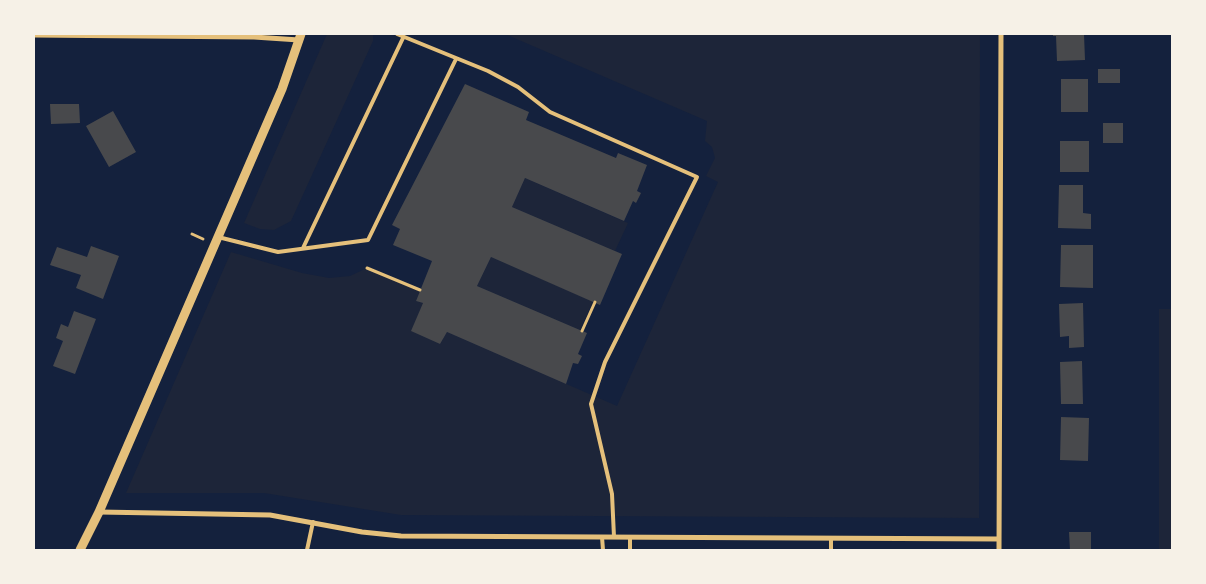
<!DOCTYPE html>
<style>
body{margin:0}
#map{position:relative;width:1206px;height:584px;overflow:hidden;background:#14213d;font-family:Mulish,sans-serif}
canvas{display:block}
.frame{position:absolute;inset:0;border:35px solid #f6f1e7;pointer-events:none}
</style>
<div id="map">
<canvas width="1206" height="584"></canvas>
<div class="frame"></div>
</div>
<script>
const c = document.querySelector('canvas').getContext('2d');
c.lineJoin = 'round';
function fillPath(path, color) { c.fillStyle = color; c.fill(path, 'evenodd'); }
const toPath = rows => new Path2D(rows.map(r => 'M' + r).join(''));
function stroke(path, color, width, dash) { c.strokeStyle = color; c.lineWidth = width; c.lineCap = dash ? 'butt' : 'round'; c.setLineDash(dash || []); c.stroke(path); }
fillPath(toPath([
 [327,34,373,34,373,41,291,221,274,230,260,229,244,223],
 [505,34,980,34,979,518,401,515,264,493,126,493,231,252,302,273,329,278,350,276,367,268,420,290,416,301,423,303,412,331,440,344,447,332,617,406,718,182,706,176,715,158,712,147,705,141,707,121],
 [525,178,628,223,615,251,512,207],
 [491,257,593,301,580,330,477,286],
 [1159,309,1172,309,1172,550,1159,550]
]), '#1d2539');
fillPath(toPath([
 [1053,34,1084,34,1085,60,1057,61,1056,36,1053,36],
 [1098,69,1120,69,1120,83,1098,83],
 [1061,79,1088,79,1088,112,1061,112],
 [465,84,529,112,526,120,616,158,618,153,647,165,637,191,641,193,636,203,633,201,624,221,525,178,512,207,622,254,600,305,491,257,477,286,587,333,578,354,582,356,578,364,573,363,566,384,447,332,440,344,411,331,423,303,416,301,432,261,393,245,400,229,392,225],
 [50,104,79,104,80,123,51,124],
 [113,111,136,152,109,167,86,126],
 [1103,123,1123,123,1123,143,1103,143],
 [1060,141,1089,141,1089,172,1060,172],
 [1059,185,1083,185,1083,213,1091,214,1091,229,1058,228],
 [1061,245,1093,245,1093,288,1060,287],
 [91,246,119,256,103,299,76,288,81,275,50,265,57,247,87,257],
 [1083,303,1084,347,1069,348,1069,336,1060,337,1059,304],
 [74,311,96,319,75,374,53,366,63,341,56,338,61,324,68,327],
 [1082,361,1083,404,1061,404,1060,362],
 [1061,417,1089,418,1088,461,1060,460],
 [1069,532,1091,532,1091,550,1070,550]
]), '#48494c');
stroke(toPath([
 [192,234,203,239],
 [367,268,420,290],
 [582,331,595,302]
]), '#e5c07b', 3);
stroke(toPath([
 [397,34,488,71,518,87,550,112,697,177,605,362,591,404,612,494,614,537],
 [218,237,278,252,368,240,456,59],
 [303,248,403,38],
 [602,537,603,550],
 [307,550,313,522],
 [630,550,630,537],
 [831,550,831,538]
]), '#e5c07b', 4);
stroke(toPath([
 [34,35,254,37,299,40],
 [99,512,270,515,362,532,401,536,999,539],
 [999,550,1001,34]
]), '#e5c07b', 5);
stroke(toPath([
 [80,550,99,512,282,89,301,34]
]), '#e5c07b', 9);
</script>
